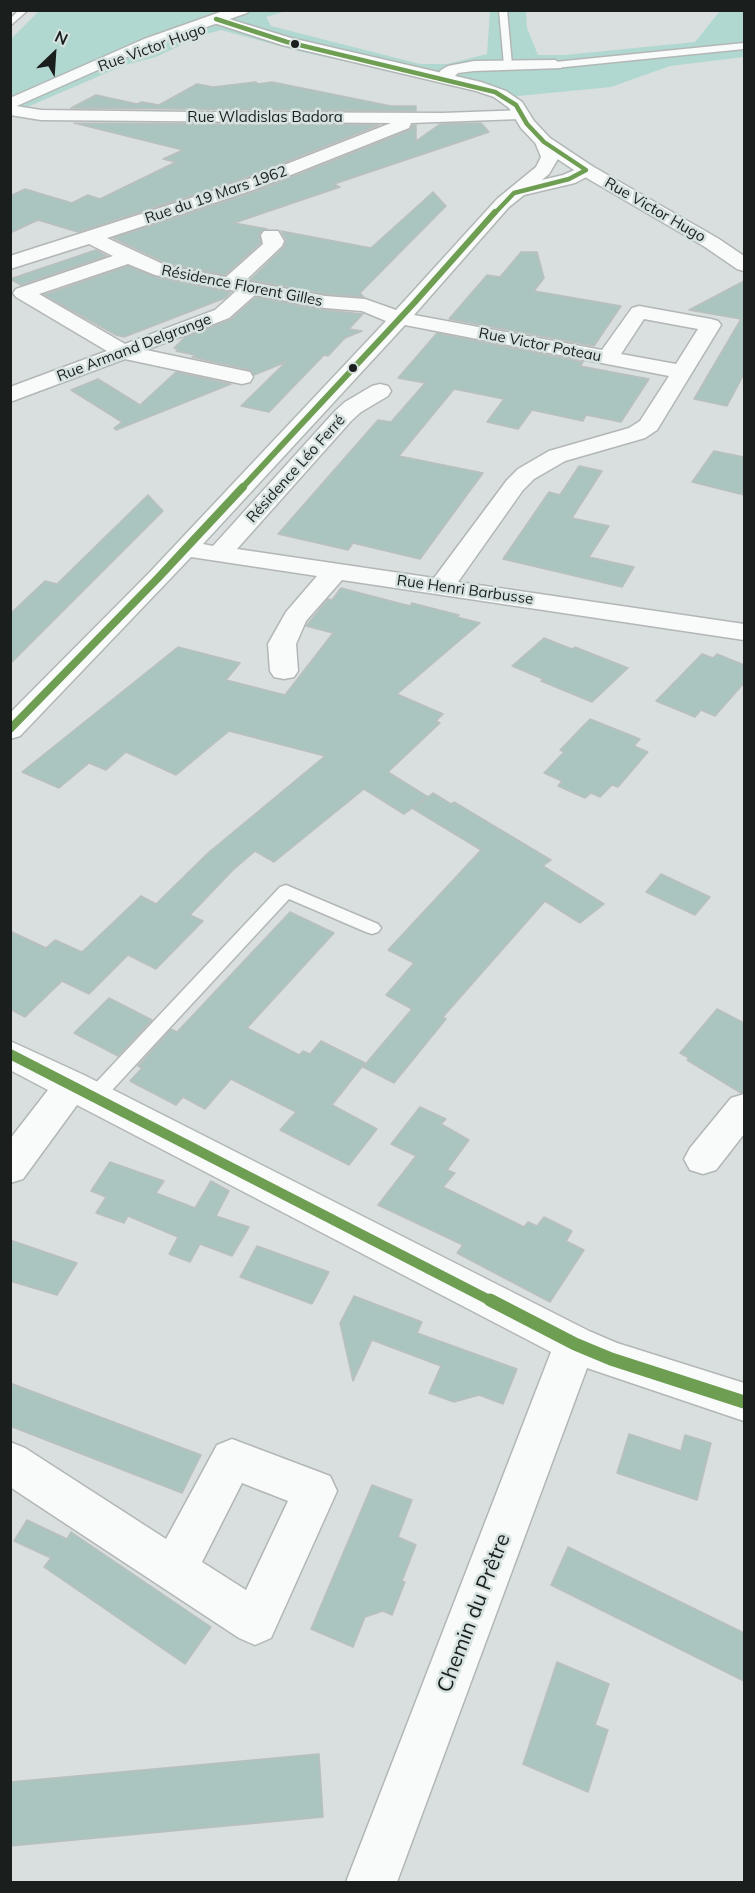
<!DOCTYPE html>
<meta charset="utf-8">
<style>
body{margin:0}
#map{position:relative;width:755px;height:1893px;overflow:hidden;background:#d8dfde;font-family:Mulish,sans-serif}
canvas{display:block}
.frame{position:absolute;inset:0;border:12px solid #1a1e1d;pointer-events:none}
.north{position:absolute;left:24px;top:24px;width:60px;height:60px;-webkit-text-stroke:4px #d5e2df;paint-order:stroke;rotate:25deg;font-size:16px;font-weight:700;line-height:24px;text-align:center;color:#1a1e1d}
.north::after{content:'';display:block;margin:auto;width:21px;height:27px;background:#1a1e1d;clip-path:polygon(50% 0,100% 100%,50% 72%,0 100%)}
</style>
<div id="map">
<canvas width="755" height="1893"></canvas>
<div class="frame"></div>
<div class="north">N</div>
</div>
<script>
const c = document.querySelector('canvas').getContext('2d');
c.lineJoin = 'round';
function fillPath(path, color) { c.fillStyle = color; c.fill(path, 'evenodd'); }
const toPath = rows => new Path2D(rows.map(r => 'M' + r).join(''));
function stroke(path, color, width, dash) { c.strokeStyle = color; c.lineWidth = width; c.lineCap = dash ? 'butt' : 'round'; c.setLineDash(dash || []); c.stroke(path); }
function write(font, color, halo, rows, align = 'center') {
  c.font = font + ' Mulish,sans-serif'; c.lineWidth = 5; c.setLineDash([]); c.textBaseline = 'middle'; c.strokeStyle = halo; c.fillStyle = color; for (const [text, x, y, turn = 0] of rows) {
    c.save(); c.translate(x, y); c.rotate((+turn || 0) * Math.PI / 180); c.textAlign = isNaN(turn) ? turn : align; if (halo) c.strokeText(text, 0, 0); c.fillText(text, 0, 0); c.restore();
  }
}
fillPath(toPath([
 [39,11,286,11,266,17,271,26,420,64,447,64,487,54,490,11,526,11,527,28,538,55,565,55,695,42,720,11,744,11,744,57,670,66,611,87,498,98,463,87,302,52,221,30,199,36,156,57,125,65,11,114,11,39]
]), '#b1d8d0');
const building = toPath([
 [256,82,258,84,272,82,391,106,416,106,416,111,71,108,96,95,137,104,142,102,159,105,197,84,213,87,256,82],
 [74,123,379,125,240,180,78,232,38,220,10,233,10,196,25,189,72,203,88,195,100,199,176,162,163,159,183,150,74,123],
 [481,123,489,132,334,184,340,187,234,223,267,229,259,234,261,243,225,275,168,264,113,238,254,192,410,130,413,125,416,125,416,141,440,124,481,123],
 [433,192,446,206,360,293,364,297,325,294,250,280,284,247,286,240,281,231,371,248,433,192],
 [96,250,107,256,21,285,10,279,96,250],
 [521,252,537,252,544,278,534,291,621,306,594,346,449,319,487,275,500,277,521,252],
 [128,266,155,277,231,292,225,298,124,337,116,335,44,295,128,266],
 [744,281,744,374,727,406,694,399,741,319,689,310,744,281],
 [256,297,325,310,363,314,349,329,362,331,345,338,328,356,324,355,269,412,241,406,286,362,254,375,250,370,192,357,195,355,176,351,178,349,174,348,185,337,230,320,256,297],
 [437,333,583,362,580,366,649,379,621,422,586,415,583,421,532,410,518,429,487,422,504,399,454,389,399,456,483,473,420,559,353,543,348,550,278,534,378,420,391,422,425,383,398,378,437,333],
 [176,372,231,384,116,430,114,428,122,422,71,390,98,379,140,405,176,372],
 [714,451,744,457,744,495,692,482,714,451],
 [579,466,602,471,572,518,609,526,589,557,634,567,622,587,503,559,549,492,560,495,579,466],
 [148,495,163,511,10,664,10,614,45,581,57,584,148,495],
 [341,588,410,606,412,603,435,609,459,615,457,617,480,623,397,694,443,714,436,721,440,723,388,772,428,797,404,814,364,789,274,862,255,851,233,870,190,915,203,921,156,969,128,955,89,994,62,981,25,1017,10,1009,10,931,46,948,55,940,82,952,141,896,156,904,208,853,325,756,229,731,176,775,126,752,106,770,89,763,59,788,22,772,178,647,240,663,226,680,285,695,333,633,306,626,328,599,332,600,341,588],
 [544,638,572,649,575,647,628,668,592,702,541,681,543,679,512,666,544,638],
 [702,654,713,658,717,654,744,665,744,683,715,716,701,710,695,717,656,701,702,654],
 [590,719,640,739,634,746,648,752,618,787,612,785,600,797,591,793,585,798,558,786,562,781,544,773,564,752,560,750,590,719],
 [433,793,451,804,454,802,551,860,543,866,604,904,580,923,545,901,443,1017,446,1019,394,1083,363,1067,412,1009,386,995,414,963,388,950,481,850,412,808,433,793],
 [661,874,710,897,695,915,646,892,661,874],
 [290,912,334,933,247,1028,299,1055,303,1051,310,1054,321,1041,365,1063,332,1105,377,1129,349,1165,280,1130,296,1112,231,1079,205,1109,183,1097,176,1105,130,1081,142,1068,138,1066,171,1029,177,1032,290,912],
 [109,998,152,1020,118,1056,74,1033,109,998],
 [717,1009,744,1023,744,1092,741,1093,687,1060,689,1058,680,1053,717,1009],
 [420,1107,446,1119,441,1124,469,1140,447,1170,455,1173,443,1187,524,1227,528,1222,537,1226,544,1217,572,1231,566,1241,584,1250,550,1302,457,1253,463,1245,378,1205,416,1156,391,1144,420,1107],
 [110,1162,164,1181,156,1193,195,1208,211,1181,229,1191,216,1216,249,1227,232,1256,200,1244,190,1262,169,1254,178,1237,128,1216,124,1223,96,1213,106,1197,91,1191,110,1162],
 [10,1240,77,1263,57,1295,10,1281,10,1240],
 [257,1246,329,1272,312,1304,240,1277,257,1246],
 [354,1296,422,1322,417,1333,517,1369,503,1404,479,1395,454,1402,429,1393,441,1366,372,1340,353,1381,340,1323,354,1296],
 [10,1383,201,1455,182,1493,10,1426,10,1383],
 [629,1434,681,1451,685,1435,711,1443,697,1500,617,1473,629,1434],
 [372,1485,412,1500,398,1537,416,1545,402,1581,405,1582,392,1615,383,1611,365,1617,353,1647,311,1629,372,1485],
 [27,1520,67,1539,71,1532,211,1627,185,1664,44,1567,51,1558,14,1541,27,1520],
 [568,1547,744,1633,744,1681,551,1585,568,1547],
 [557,1662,609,1684,595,1725,608,1730,588,1792,523,1764,557,1662],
 [319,1754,323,1817,10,1846,10,1782,319,1754]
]);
fillPath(building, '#aac5c0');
stroke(building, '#babfbe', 1.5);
const service = toPath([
 [19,10,28,10,10,26,10,19,19,10],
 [499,10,507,10,512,65,508,68,504,65,499,10],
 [744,43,744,49,555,68,551,65,555,62,744,43],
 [286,885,378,924,381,928,378,932,372,934,366,932,289,899,102,1101,95,1104,88,1101,85,1096,88,1091,280,887,286,885]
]);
const minor = toPath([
 [555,60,563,65,561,68,474,71,458,73,450,81,444,83,436,78,441,70,448,66,474,61,555,60],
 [10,105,41,110,195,112,443,113,526,110,528,114,526,118,520,119,411,123,409,128,253,190,107,238,167,266,226,277,263,244,261,235,264,231,278,231,284,241,282,246,245,281,325,296,365,299,396,310,497,199,536,167,541,157,535,142,538,138,550,138,559,157,549,174,542,180,563,175,586,165,592,166,595,170,592,174,575,183,524,195,509,207,414,315,602,350,632,308,639,306,711,319,718,321,721,325,657,430,645,438,565,461,534,479,523,490,458,582,744,624,744,640,342,580,306,621,296,644,298,671,294,677,284,679,274,677,270,671,268,644,286,612,317,576,191,557,20,736,10,739,10,713,149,573,386,321,362,311,325,308,255,295,229,318,146,350,250,372,253,377,250,382,242,384,125,359,10,402,10,387,107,351,16,297,13,293,16,289,113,256,89,244,10,269,10,256,241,182,391,123,41,120,10,115,10,105],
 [128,264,155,275,236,291,215,310,125,344,39,294,128,264],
 [644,319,698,329,676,364,621,354,644,319],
 [405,325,669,376,640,421,629,428,549,451,518,469,507,480,434,578,237,549,351,421,361,412,388,396,391,391,388,386,380,384,372,386,345,402,335,411,213,546,203,544,405,325],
 [10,1041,84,1075,589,1331,617,1343,744,1383,744,1421,587,1368,397,1882,346,1882,551,1352,77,1105,23,1179,10,1183,10,1139,48,1090,10,1070,10,1041],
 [744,1094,744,1134,716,1170,703,1174,690,1170,684,1159,690,1148,731,1098,744,1094],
 [232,1439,330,1476,337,1491,271,1638,255,1645,239,1638,10,1487,10,1442,25,1448,166,1539,217,1445,232,1439],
 [242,1483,288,1501,246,1590,202,1562,242,1483]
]);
const tertiary = toPath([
 [216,15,291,38,481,82,506,91,522,102,534,121,550,138,592,166,719,239,744,256,744,271,737,269,705,247,580,174,538,146,521,128,509,108,494,97,476,91,282,45,211,22,209,19,211,16,216,15]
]);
const secondary = toPath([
 [226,10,249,10,247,13,154,45,10,109,10,98,144,39,226,10]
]);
stroke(service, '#b2b7b6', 3);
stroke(minor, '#b2b7b6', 3);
stroke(tertiary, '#b2b7b6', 3);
stroke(secondary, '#b2b7b6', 3);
fillPath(service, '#f9fafa');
fillPath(minor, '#f9fafa');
fillPath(tertiary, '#f9fafa');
fillPath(secondary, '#f9fafa');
stroke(toPath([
 [216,19,287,42,495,92,516,105,527,124,544,142,586,170,569,179,514,193,494,214]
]), '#6e9e52', 4.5);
stroke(toPath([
 [241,489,415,302,495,212]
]), '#6e9e52', 6);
stroke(toPath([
 [10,729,158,578,243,487]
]), '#6e9e52', 8);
stroke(toPath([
 [10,1054,493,1302]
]), '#6e9e52', 10);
stroke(toPath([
 [490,1300,575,1344,611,1359,744,1402]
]), '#6e9e52', 13);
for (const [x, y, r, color] of [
 [295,44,5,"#1a1e1d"],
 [353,368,5,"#1a1e1d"]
]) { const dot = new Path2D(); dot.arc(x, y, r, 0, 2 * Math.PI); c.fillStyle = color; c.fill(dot); stroke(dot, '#d5e2df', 2); }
write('15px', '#1a1e1d', '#d5e2df', [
 ["Rue Victor Hugo",152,48,-20],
 ["Rue Wladislas Badora",265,117],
 ["Rue du 19 Mars 1962",216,195,-19],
 ["Rue Victor Hugo",655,210,30],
 ["Résidence Florent Gilles",242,286,11],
 ["Rue Victor Poteau",540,345,11],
 ["Rue Armand Delgrange",134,348,-21],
 ["Résidence Léo Ferré",296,469,-48],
 ["Rue Henri Barbusse",465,590,8]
]);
write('21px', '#1a1e1d', '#d5e2df', [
 ["Chemin du Prêtre",474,1613,-69]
]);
</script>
